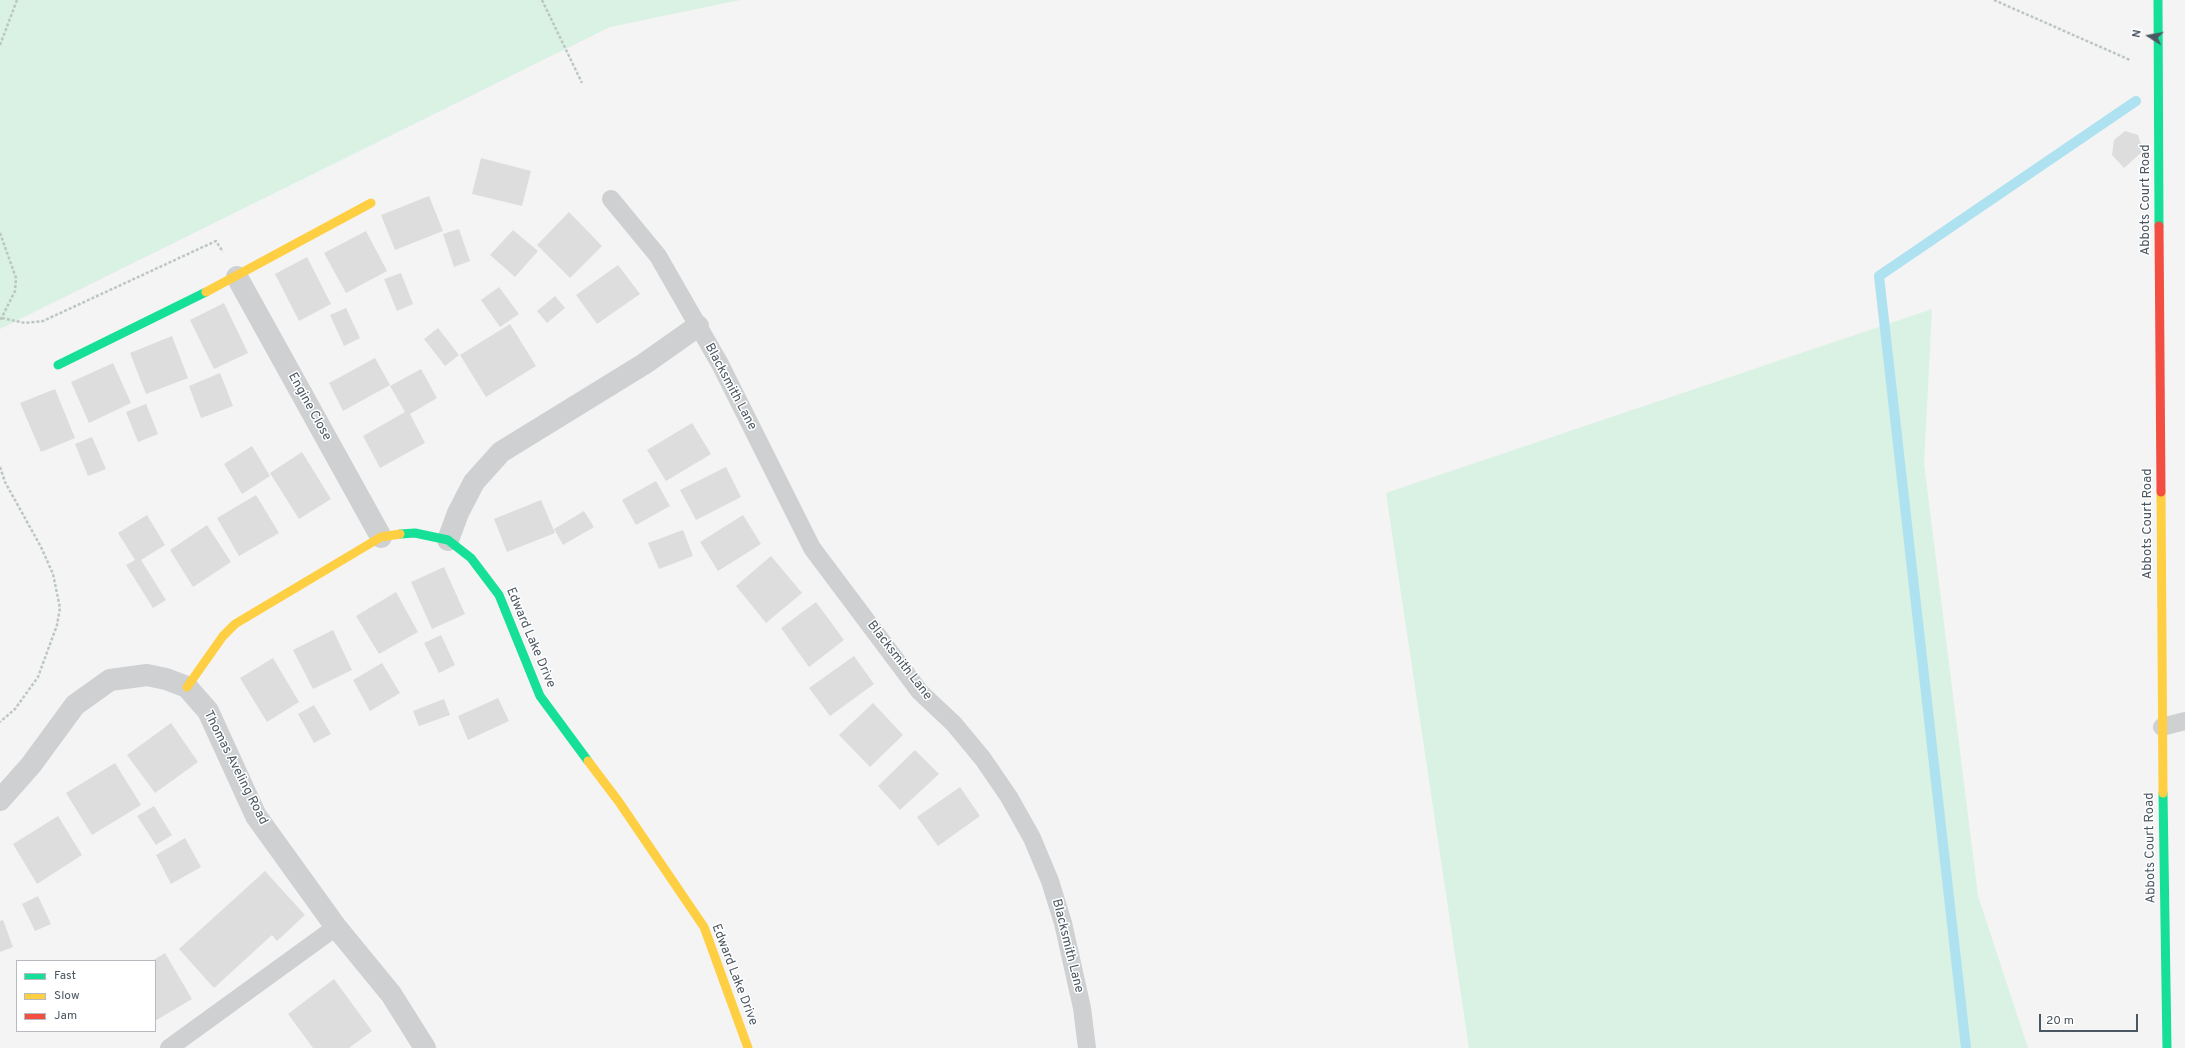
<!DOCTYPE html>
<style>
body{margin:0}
#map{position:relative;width:2185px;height:1048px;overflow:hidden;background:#f4f4f4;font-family:Overpass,sans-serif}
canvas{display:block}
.legend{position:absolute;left:16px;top:960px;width:140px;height:72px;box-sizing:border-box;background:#fff;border:1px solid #b7bbc0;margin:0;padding:5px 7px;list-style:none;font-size:12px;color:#4a5661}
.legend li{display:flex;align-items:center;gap:8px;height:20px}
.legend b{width:20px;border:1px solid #b7bbc0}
.north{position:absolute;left:2129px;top:16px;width:40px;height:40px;-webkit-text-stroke:3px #fff;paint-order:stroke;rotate:281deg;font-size:11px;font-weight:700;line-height:16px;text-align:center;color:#4a5661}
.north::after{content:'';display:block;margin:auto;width:14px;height:18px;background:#4a5661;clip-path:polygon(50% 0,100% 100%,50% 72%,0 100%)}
.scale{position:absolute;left:2039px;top:1014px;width:99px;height:18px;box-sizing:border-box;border:2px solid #4a5661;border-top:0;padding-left:5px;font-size:12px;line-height:14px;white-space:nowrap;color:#4a5661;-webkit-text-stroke:3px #fff;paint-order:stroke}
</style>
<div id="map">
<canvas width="2185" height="1048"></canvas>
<ul class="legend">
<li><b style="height:5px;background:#16e098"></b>Fast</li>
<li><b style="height:5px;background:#ffcf43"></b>Slow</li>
<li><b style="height:5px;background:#f24e42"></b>Jam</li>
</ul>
<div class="north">N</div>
<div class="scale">20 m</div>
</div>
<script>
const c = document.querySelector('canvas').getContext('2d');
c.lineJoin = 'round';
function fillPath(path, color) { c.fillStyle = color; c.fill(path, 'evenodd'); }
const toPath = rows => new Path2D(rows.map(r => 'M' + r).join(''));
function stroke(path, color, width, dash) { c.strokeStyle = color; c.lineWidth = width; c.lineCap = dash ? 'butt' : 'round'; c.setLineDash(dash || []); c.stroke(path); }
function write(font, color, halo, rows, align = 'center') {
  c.font = font + ' Overpass,sans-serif'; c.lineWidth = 3; c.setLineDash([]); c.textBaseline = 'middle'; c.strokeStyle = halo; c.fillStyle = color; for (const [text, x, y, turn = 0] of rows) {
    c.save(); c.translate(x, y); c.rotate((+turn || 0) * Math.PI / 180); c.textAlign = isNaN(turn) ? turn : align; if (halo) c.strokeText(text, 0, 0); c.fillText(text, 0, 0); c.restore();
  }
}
fillPath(toPath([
 [0,0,740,0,610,27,0,329],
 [1932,309,1924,464,1978,896,2028,1048,1469,1048,1386,493]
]), '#d9f2e3');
stroke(toPath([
 [1966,1048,1879,276,2136,101]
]), '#aee2f0', 10);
fillPath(toPath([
 [2125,131,2138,135,2143,151,2124,168,2112,155,2114,140],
 [481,158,531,171,522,206,472,194],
 [429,196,443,231,395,250,381,215],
 [569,212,602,246,570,278,537,245],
 [459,229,470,261,454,267,443,234],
 [513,230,538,251,515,277,490,255],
 [366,231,387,271,346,293,324,253],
 [307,257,331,304,299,321,275,274],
 [618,265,640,294,597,324,576,295],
 [401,273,413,304,397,311,384,279],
 [499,287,519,314,500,327,481,300],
 [555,296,565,308,547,323,537,311],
 [224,303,248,353,214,369,190,320],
 [346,308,360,338,344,346,330,315],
 [510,324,536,366,486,397,460,355],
 [438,328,459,355,445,366,424,339],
 [172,336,188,378,146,394,130,353],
 [375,358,390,385,343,411,329,383],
 [113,363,131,403,89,423,71,382],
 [421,369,437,398,410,414,425,443,380,468,363,436,405,412,390,386],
 [220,373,233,406,201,418,189,386],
 [55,389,75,438,41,452,20,403],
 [146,404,158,434,138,442,126,412],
 [692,423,711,454,666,481,647,450],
 [92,437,106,469,88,476,75,444],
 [252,446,270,476,242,494,224,464],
 [302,452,331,499,299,519,270,473],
 [726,467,741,497,696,520,680,490],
 [656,481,670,506,636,525,622,500],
 [256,495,279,533,239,556,217,518],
 [541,500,555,533,507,552,494,519],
 [584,511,594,527,563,545,554,529],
 [147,515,165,545,141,560,166,600,153,608,126,565,135,560,118,533],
 [743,515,761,544,718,571,700,542],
 [207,525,231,562,193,587,170,550],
 [683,530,693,556,659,569,648,543],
 [771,556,802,593,766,623,736,586],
 [444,567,465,614,432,629,411,582],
 [396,592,418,632,379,654,356,616],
 [816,602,844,640,809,667,781,628],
 [333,630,352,670,313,689,293,650],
 [441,635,455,665,439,673,424,643],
 [854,656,874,684,830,716,809,688],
 [273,658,299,702,267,722,240,678],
 [382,663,400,693,370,711,353,680],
 [498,698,509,721,468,740,458,716],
 [444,699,450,715,419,726,413,711],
 [873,703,903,735,870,767,839,735],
 [314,705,331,734,314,743,298,714],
 [171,723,198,762,155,793,127,755],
 [915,750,939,774,900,810,878,786],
 [115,763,141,805,92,835,66,793],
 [960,787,980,816,938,846,917,817],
 [154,806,172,835,156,845,137,816],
 [58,816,82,855,37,884,13,844],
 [185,838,201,867,171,884,156,855],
 [265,871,305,915,277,941,272,935,214,988,179,949],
 [38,896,51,924,35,931,22,904],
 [3,920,13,947,0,952,0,921],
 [165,953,192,999,155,1021,155,961,152,961],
 [334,979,372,1031,349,1048,313,1048,288,1014]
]), '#ddddde');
stroke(toPath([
 [542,0,582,83],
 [1994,0,2130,60],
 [0,45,17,0],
 [0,233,16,278,15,291,0,321],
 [2,318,25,323,43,321,216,241,223,252],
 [0,467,5,482,41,547,53,574,60,608,57,625,38,677,15,709,0,722]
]), '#bcc7c4', 2.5, [3, 2]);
stroke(toPath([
 [611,199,658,256,720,364,812,548,920,692,954,724,983,759,1009,797,1032,838,1050,881,1063,923,1082,1008,1087,1048],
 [2162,727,2185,721],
 [169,1048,336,927]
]), '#ced0d2', 18);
stroke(toPath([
 [237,277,381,537],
 [448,540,458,513,474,482,501,452,644,364,698,326],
 [0,800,31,765,75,705,110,680,147,675,166,679,187,687,208,711,256,816,336,927,391,994,425,1048]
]), '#ced0d2', 22);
stroke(toPath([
 [2158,0,2159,226],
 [58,365,206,292],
 [400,534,415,533,448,540,471,558,499,595,540,696,588,761],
 [2163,793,2167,1048]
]), '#16e098', 9);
stroke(toPath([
 [206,292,371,203],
 [2161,492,2163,793],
 [187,687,223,636,235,624,381,537,400,534],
 [588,761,619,802,704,927,748,1048]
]), '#ffcf43', 9);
stroke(toPath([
 [2159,226,2161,492]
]), '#f24e42', 9);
write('13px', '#4a5661', '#fff', [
 ["Abbots Court Road",2146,200,-90],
 ["Blacksmith Lane",730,387,62],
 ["Engine Close",309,407,61],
 ["Abbots Court Road",2148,524,-90],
 ["Edward Lake Drive",530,638,67],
 ["Blacksmith Lane",899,661,52],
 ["Thomas Aveling Road",235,768,63],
 ["Abbots Court Road",2151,848,-91],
 ["Blacksmith Lane",1067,946,76],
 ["Edward Lake Drive",734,975,69]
]);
</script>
